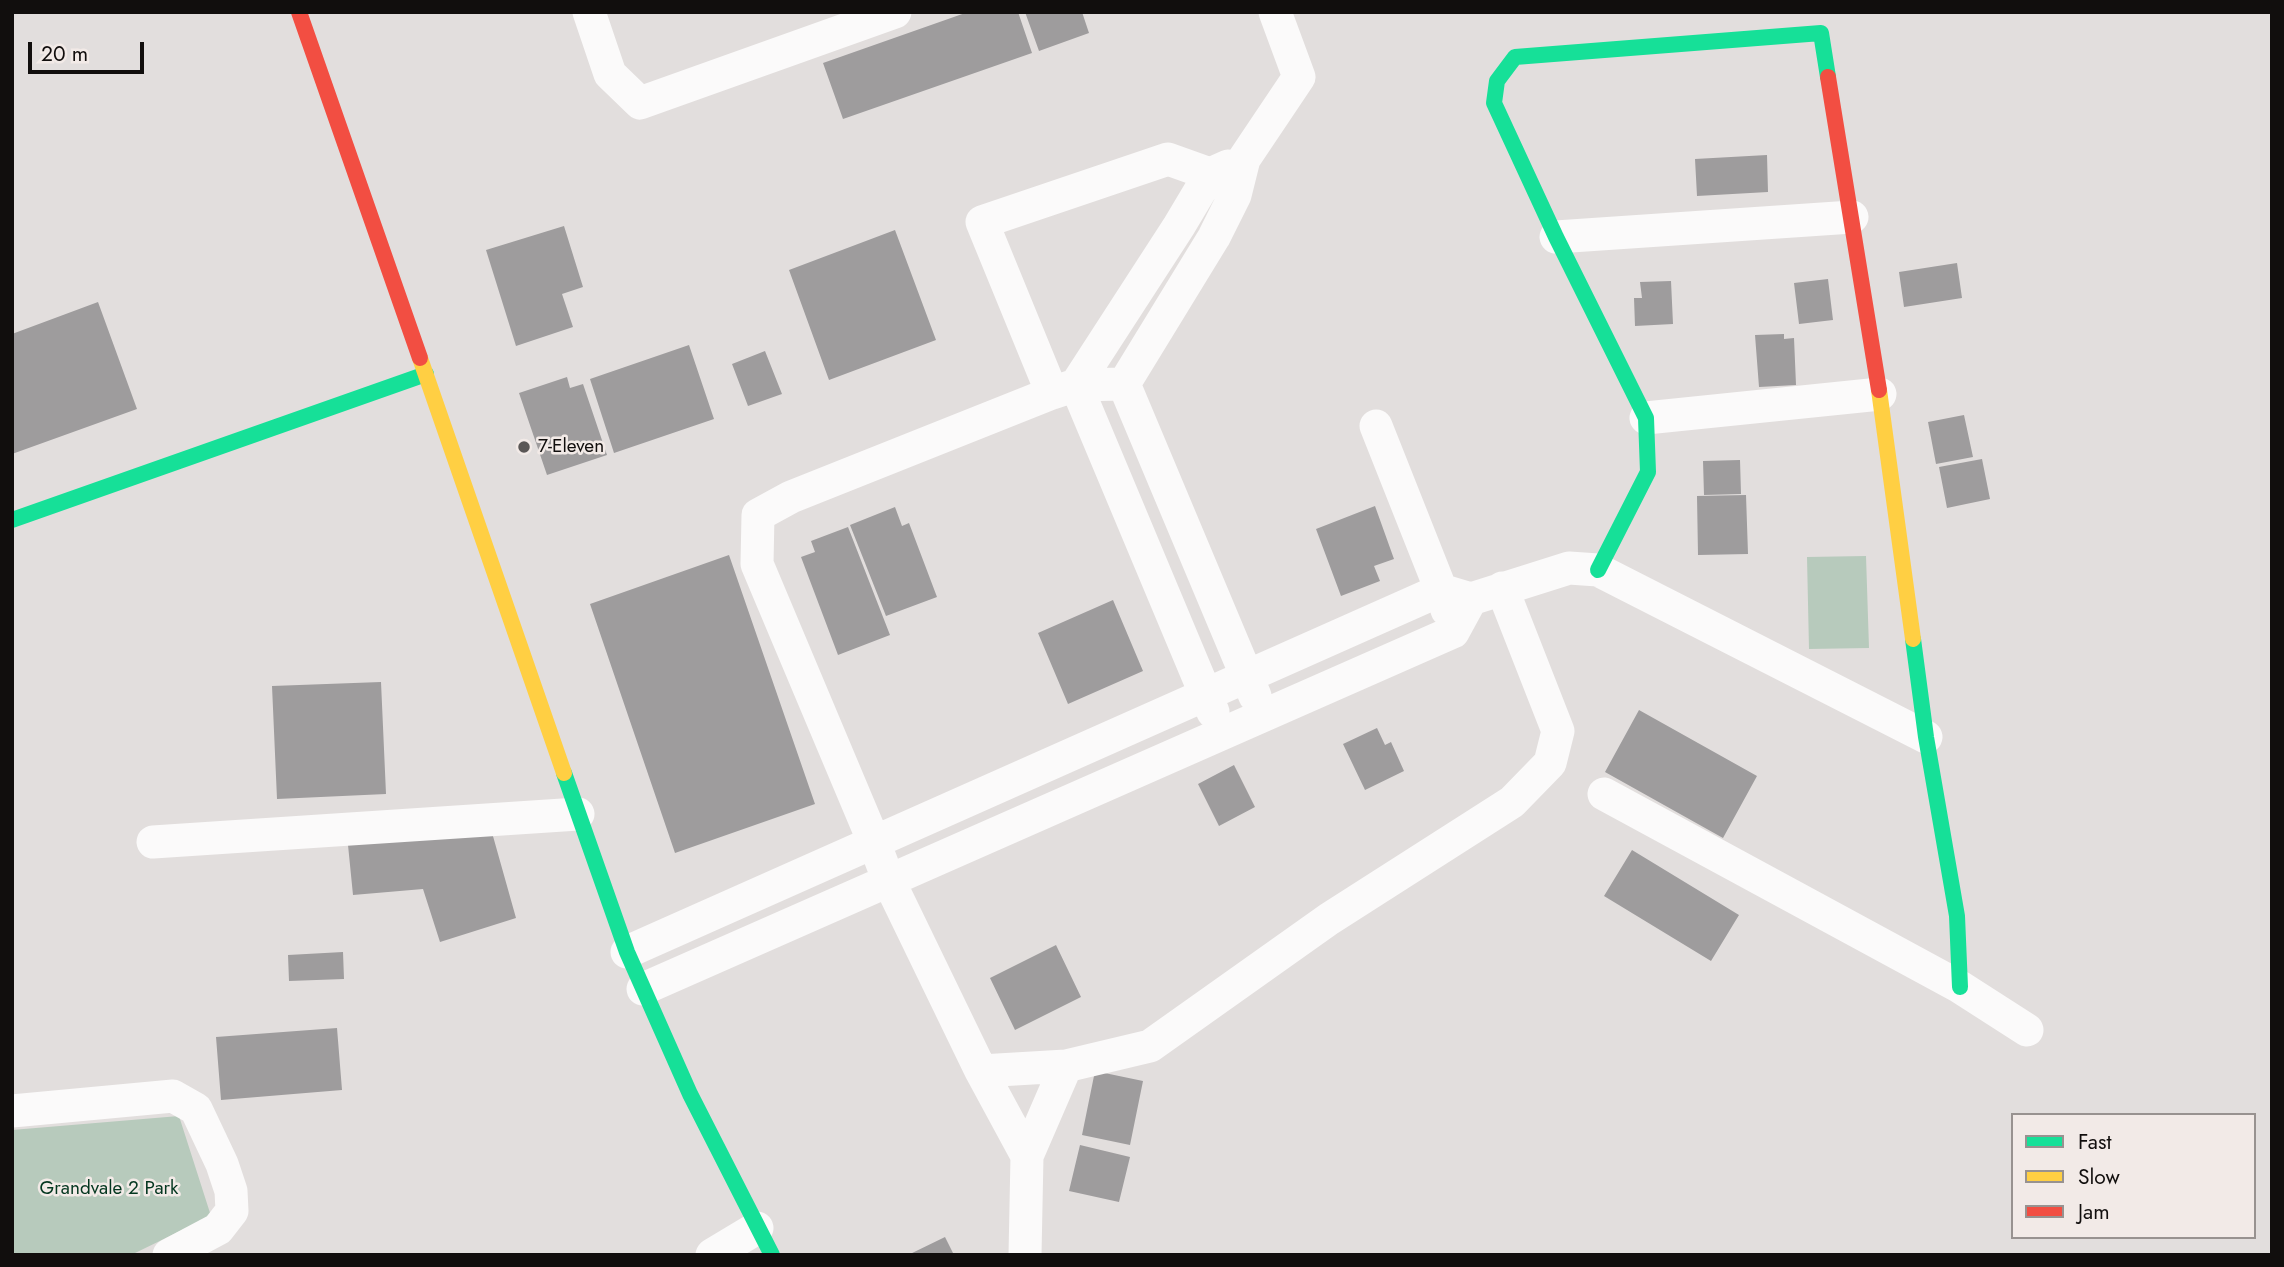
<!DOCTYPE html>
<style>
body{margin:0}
#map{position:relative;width:2284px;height:1267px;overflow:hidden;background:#e2dedd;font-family:Jost,sans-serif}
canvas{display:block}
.frame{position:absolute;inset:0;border:14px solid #110e0d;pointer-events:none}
.legend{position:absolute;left:2011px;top:1113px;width:245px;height:126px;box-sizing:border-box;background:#f2eae7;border:2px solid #989290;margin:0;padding:9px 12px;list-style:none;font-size:21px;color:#110e0d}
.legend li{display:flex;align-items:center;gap:14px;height:35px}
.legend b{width:35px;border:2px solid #989290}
.scale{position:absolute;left:28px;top:42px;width:116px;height:32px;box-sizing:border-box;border:4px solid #110e0d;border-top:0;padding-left:9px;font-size:21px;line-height:24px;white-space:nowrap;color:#110e0d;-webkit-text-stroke:5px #f2eae7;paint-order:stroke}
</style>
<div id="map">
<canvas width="2284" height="1267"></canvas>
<div class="frame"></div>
<ul class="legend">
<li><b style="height:9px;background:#16e098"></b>Fast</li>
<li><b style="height:9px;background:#ffcf43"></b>Slow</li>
<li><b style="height:9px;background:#f24e42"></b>Jam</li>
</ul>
<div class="scale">20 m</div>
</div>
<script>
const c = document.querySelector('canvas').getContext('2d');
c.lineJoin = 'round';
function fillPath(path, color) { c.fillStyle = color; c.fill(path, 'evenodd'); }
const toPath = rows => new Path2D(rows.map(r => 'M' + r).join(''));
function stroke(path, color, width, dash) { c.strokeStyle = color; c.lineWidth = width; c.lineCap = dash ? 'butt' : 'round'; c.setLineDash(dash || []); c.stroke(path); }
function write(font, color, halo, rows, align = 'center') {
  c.font = font + ' Jost,sans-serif'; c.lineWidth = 5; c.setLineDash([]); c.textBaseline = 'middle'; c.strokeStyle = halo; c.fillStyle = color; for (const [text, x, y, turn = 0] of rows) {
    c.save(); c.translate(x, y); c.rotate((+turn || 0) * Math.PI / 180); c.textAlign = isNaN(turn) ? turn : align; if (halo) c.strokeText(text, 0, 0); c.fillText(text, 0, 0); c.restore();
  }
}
fillPath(toPath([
 [1866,556,1869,648,1809,649,1807,557],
 [179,1116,211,1216,131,1255,12,1255,12,1130]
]), '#b7cabc');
fillPath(toPath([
 [968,12,1018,12,1032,53,843,119,823,63],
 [1025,12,1082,12,1089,33,1039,51],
 [1767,155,1768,192,1697,196,1695,159],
 [564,226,583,287,562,294,573,327,516,346,486,250],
 [895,230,936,340,829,380,789,270],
 [1957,263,1962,298,1904,307,1899,272],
 [1828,279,1833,320,1799,324,1794,283],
 [1671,281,1673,324,1635,326,1634,298,1642,298,1640,282],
 [98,302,137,409,12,454,12,334],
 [1784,334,1784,339,1794,338,1796,385,1759,387,1755,335],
 [689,345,714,419,614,453,590,379],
 [765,351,782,394,748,406,732,364],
 [567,377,570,388,583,384,607,455,547,475,519,393],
 [1964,415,1973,457,1936,464,1928,422],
 [1982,459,1990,499,1947,508,1939,467],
 [1740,460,1741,494,1704,495,1703,461],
 [1746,495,1748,554,1698,555,1697,496],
 [1375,506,1394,559,1374,566,1380,581,1341,596,1316,529],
 [895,507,902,526,909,523,937,597,886,616,850,525],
 [848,527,890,635,838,655,801,557,815,552,811,541],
 [729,555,815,804,675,853,590,604],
 [1113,600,1143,671,1068,704,1038,633],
 [381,682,386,794,277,799,272,686],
 [1639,710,1757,776,1723,838,1605,772],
 [1377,728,1385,745,1391,742,1404,771,1365,790,1343,744],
 [1234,765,1255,807,1219,826,1198,784],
 [491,829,516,918,440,942,423,889,353,895,347,835],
 [1632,850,1739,915,1711,961,1604,896],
 [1056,945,1081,997,1015,1030,990,978],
 [343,952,344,979,289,981,288,955],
 [337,1028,342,1090,221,1100,216,1037],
 [1095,1071,1143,1081,1130,1145,1082,1135],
 [1080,1145,1130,1157,1119,1202,1069,1191],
 [945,1237,954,1255,908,1255]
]), '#9e9c9d');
stroke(toPath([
 [589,12,610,74,640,103,895,12],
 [1556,237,1852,217],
 [1076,385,1213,712],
 [1076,385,1179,226,1210,174,1228,166],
 [1052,393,982,222,1168,159,1210,174,1235,195],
 [1646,418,1880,394],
 [1376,426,1441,590,1447,610],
 [1255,696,1124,384,1214,237,1235,195,1244,159,1299,77,1275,12],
 [1604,794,1960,987,2027,1030],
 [153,842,578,814],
 [627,952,1441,590,1471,599,1569,568,1598,570,1926,737],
 [643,989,1453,632,1471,599],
 [981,1071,1066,1066,1150,1046,1329,919,1512,802,1550,763,1558,731,1502,588],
 [12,1111,173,1096,196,1109,222,1164,231,1191,232,1211,218,1229,169,1255],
 [1027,1156,1066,1066],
 [712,1255,757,1228],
 [1025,1255,1027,1156,981,1071,888,879,874,842,757,564,758,515,791,497,1052,393,1076,385,1124,384]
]), '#fbfafa', 33);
stroke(toPath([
 [12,520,426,374],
 [1598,570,1648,472,1646,418,1556,237,1494,103,1497,81,1515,57,1821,33,1828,77],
 [1913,639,1926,737,1957,916,1960,987],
 [564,773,627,952,690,1094,772,1255]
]), '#16e098', 16);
stroke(toPath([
 [420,358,564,773],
 [1879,390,1913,639]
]), '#ffcf43', 16);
stroke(toPath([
 [299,12,420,358],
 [1828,77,1879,390]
]), '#f24e42', 16);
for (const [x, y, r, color] of [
 [524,447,7,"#5a5756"]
]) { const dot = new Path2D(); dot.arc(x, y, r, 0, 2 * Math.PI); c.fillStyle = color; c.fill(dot); stroke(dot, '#f2eae7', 2.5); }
write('19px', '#110e0d', '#f2eae7', [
 ["7-Eleven",538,447]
], 'left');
write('19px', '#043720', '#f2eae7', [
 ["Grandvale 2 Park",109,1189]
]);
</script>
